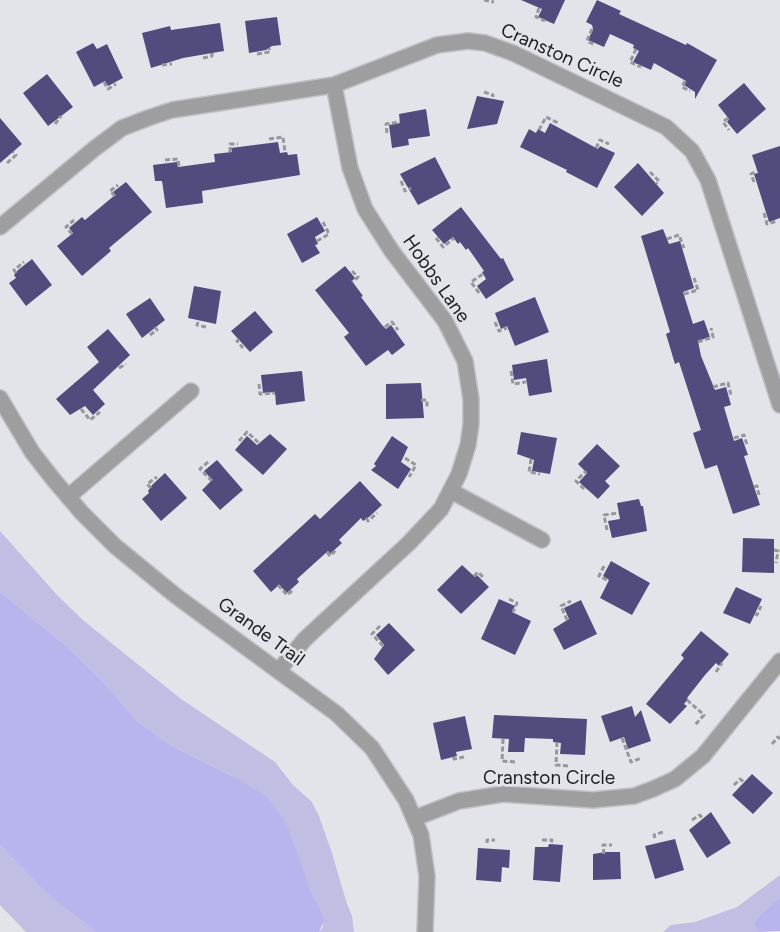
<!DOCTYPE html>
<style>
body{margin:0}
canvas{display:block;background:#e3e3ea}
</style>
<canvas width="780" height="932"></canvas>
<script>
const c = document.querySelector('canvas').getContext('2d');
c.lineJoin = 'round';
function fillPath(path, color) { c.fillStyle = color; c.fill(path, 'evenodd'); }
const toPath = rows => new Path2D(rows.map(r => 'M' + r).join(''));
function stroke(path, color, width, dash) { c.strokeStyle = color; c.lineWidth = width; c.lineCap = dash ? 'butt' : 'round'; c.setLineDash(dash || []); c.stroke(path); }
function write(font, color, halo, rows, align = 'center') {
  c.font = font + ' Figtree,sans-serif'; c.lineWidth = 5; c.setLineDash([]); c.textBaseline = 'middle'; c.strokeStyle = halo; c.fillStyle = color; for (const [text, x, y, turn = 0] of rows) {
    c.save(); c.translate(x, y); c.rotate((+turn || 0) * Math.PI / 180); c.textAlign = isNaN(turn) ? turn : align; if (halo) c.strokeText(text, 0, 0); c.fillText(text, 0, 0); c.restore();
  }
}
fillPath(toPath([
 [0,531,58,596,84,621,181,699,275,762,293,785,312,802,319,816,332,853,346,901,352,916,354,932,319,932,323,927,321,911,310,890,300,863,236,778,170,745,137,721,101,680,65,645,0,592],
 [0,845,46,893,96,932,26,932,0,905],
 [780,875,780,897,757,918,754,924,762,931,780,932,663,932,671,925,695,922,737,907]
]), '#c0bee3');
fillPath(toPath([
 [0,592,65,645,101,680,137,721,170,745,236,778,267,797,287,825,310,890,321,911,324,920,319,932,96,932,46,893,0,845],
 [780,897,780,931,762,931,757,929,754,924,757,918]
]), '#b8b4ed');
fillPath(toPath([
 [521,0,565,0,554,24,538,17,542,9],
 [597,0,621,11,619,14,686,45,687,43,717,60,695,99,695,92,684,85,686,81,654,63,651,70,633,62,639,51,633,48,634,45,610,34,604,47,588,40,593,29,592,25,586,22],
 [277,17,281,45,272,46,266,50,249,53,245,21],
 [220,23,224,51,183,58,151,68,142,33,170,26,171,30],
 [93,43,97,49,107,44,123,78,108,86,105,81,94,87,76,52],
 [47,74,73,107,48,126,23,93],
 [744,83,766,109,737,134,727,122,729,119,718,105],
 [477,96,504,101,497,124,467,129],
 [426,109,430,136,408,139,409,145,392,148,389,125,400,123,399,114],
 [0,118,22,144,0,163],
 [550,123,598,149,600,146,615,153,597,188,566,172,567,170,520,147,529,129,536,133,538,129,545,133],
 [278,142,280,153,287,152,288,155,297,154,300,175,202,191,203,203,166,208,162,181,155,181,153,165,177,162,178,167,215,162,214,154,232,152,231,148],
 [780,146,780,218,769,222,754,174,758,173,752,155],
 [435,157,451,188,418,205,400,174],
 [638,163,664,193,642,216,614,187],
 [126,182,152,212,109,248,111,251,82,276,57,246,73,233,69,228,82,217,85,220,115,195,113,192],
 [461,207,501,259,503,258,514,280,486,299,477,286,486,279,482,272,484,271,468,248,466,250,460,242,458,244,453,237,444,244,432,230],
 [317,217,325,231,315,237,318,244,315,245,320,253,302,263,287,234],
 [663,229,669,244,680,241,694,288,683,292,693,324,704,320,710,337,698,341,701,356,715,390,726,387,731,405,724,407,734,441,742,438,748,455,744,456,760,505,733,514,717,465,705,469,693,433,701,430,679,362,675,364,666,334,670,332,641,236],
 [32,259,52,285,26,306,9,283,16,278,14,275,18,270],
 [345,266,355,278,352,281,363,296,361,297,382,325,386,329,391,325,405,345,392,355,388,350,366,366,344,337,349,333,315,290],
 [194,286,221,291,216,324,188,318],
 [535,297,549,332,515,346,507,326,501,329,495,313],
 [150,298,165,320,142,338,126,314],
 [255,311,273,332,250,352,231,331],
 [108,329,130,355,93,390,105,404,93,415,85,406,70,415,56,399,99,362,87,347],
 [547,359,552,392,529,396,526,378,514,380,512,365],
 [302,371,305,401,276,405,275,392,263,393,261,375],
 [421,383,424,418,386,419,386,384],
 [521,432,557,438,550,474,532,471,534,460,517,454],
 [270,434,287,449,263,475,235,450,247,436,257,445],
 [392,436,408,447,401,462,411,469,398,489,371,470,376,466,374,464],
 [597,444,620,466,605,481,610,486,598,499,579,482,587,473,578,464],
 [217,460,243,490,220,510,202,490,212,480,204,471],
 [165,473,187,498,161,521,142,499,149,493,148,491,152,485],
 [360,481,382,505,369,517,363,521,361,518,339,540,342,543,330,554,328,551,297,579,299,582,287,593,279,585,271,592,253,571,315,514,320,519],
 [639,499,641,506,643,506,647,531,612,538,608,521,620,519,617,503],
 [743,538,774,539,774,573,742,572],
 [611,561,650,583,632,615,600,598,609,580,603,576],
 [462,565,475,577,477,575,489,587,461,614,437,590],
 [736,587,762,599,750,624,723,613],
 [499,599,515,606,512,612,531,621,515,655,481,639],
 [581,600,597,634,564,650,553,629,569,619,564,608],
 [389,623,415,650,388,675,374,659,384,645,376,635],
 [701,631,729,654,719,666,716,663,705,675,687,698,688,699,684,704,687,706,670,724,646,704,684,658,681,655],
 [632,706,635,717,641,710,651,741,628,749,624,737,610,742,601,716],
 [494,715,587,719,585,755,560,754,561,743,553,742,553,739,525,738,524,752,508,752,509,739,492,738],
 [465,716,472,749,456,752,457,756,441,760,433,723],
 [752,774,773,793,753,814,732,795],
 [711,812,731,843,707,858,689,830],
 [675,839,684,870,655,879,645,846],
 [549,844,563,845,560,882,533,880,535,847,548,847],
 [478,848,510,850,509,868,502,867,501,882,476,880],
 [606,852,620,852,621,879,593,880,593,854]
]), '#514c7d');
const minor = toPath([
 [0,227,94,149,122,128,148,118,172,110,334,85,437,45,468,41,485,43,513,53,666,127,692,151,708,180,780,405],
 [0,398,32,452,53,479,82,513,115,546,176,596,337,714,372,748,406,800,421,835,427,876,425,932],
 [451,491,542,540],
 [68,497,191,391],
 [279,670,305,639,409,543,441,509,459,474,468,445,471,424,471,399,465,361,445,321,391,250,365,209,350,168,334,85],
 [415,818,459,801,503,794,593,800,634,796,653,789,675,779,703,756,780,661]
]);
stroke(minor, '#c0c0c6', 18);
stroke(toPath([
 [484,0,494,2],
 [539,8,536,17,545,21],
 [592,29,587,41,595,45],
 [636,49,630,62,641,67],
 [257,54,270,52,269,48],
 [203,58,212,56,212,53],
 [162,65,172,64],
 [685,81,682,87,690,91],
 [104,82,108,89,116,84],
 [484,92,493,95,493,97],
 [728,118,723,122,729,130],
 [55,124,61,116],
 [539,130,546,117,558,123],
 [387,133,386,124,400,122],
 [269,139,283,137,285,152],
 [596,148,600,140,609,144],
 [230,152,230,144,238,144],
 [165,160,178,159,179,167],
 [7,163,16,155,13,152],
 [650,172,659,181,656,184],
 [401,181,405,191,411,188],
 [754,182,751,174,757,171],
 [115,196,110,191,118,185],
 [764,213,767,224,777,221],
 [72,234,66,227,74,220],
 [436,238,443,247,454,238],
 [667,239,679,235,684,248],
 [317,241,329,234,323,222],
 [352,271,358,277,352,282],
 [16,273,14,270,24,262],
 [479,293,471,282,483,274],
 [684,294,698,290,694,278],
 [198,322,197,325,206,327],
 [495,322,499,331,507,328],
 [385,327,392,322,398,330],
 [150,335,157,330,155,327],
 [239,339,237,341,243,348],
 [698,342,713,337,711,328],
 [119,368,126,364],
 [511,371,513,384,526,382],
 [259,384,260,394,275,393],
 [713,387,728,383,731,395],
 [421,400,427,400,427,409],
 [81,409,90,420,100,412],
 [734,438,744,435,747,445],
 [239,441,247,432,259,443],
 [405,458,416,465,409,477],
 [531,459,529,472,540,474],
 [208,462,200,469,212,481],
 [754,487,757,486,759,495],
 [151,488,147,484,157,477],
 [584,489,576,481,586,471],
 [366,518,368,521,377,513],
 [607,530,604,515,619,513],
 [774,550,778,551,776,563],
 [327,552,330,556,337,549],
 [604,566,599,576,609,581],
 [474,576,478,572,484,578],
 [278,585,287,595,294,589],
 [509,599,517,603,513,612],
 [755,614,757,615,761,606],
 [567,620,561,606,571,601],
 [380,626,372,634,383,646],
 [716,672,722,663],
 [687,700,704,715,694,726],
 [622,738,631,762,641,758],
 [503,739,502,761,516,762],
 [557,742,556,765,569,766],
 [772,744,778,737,780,739],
 [454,757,454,759,464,757],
 [734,785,740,779,744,782],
 [692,820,700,815,702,818],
 [655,838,654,835,663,832],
 [542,840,552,840,551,844],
 [487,843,487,840,495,840],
 [604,854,603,845,612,845]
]), '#96969b', 3, [5, 2.5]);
stroke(minor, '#9e9ea0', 15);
write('19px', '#1e1e20', '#e3e3ea', [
 ["Cranston Circle",562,56,24],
 ["Hobbs Lane",436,279,55],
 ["Grande Trail",261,632,36],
 ["Cranston Circle",549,778]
]);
</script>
